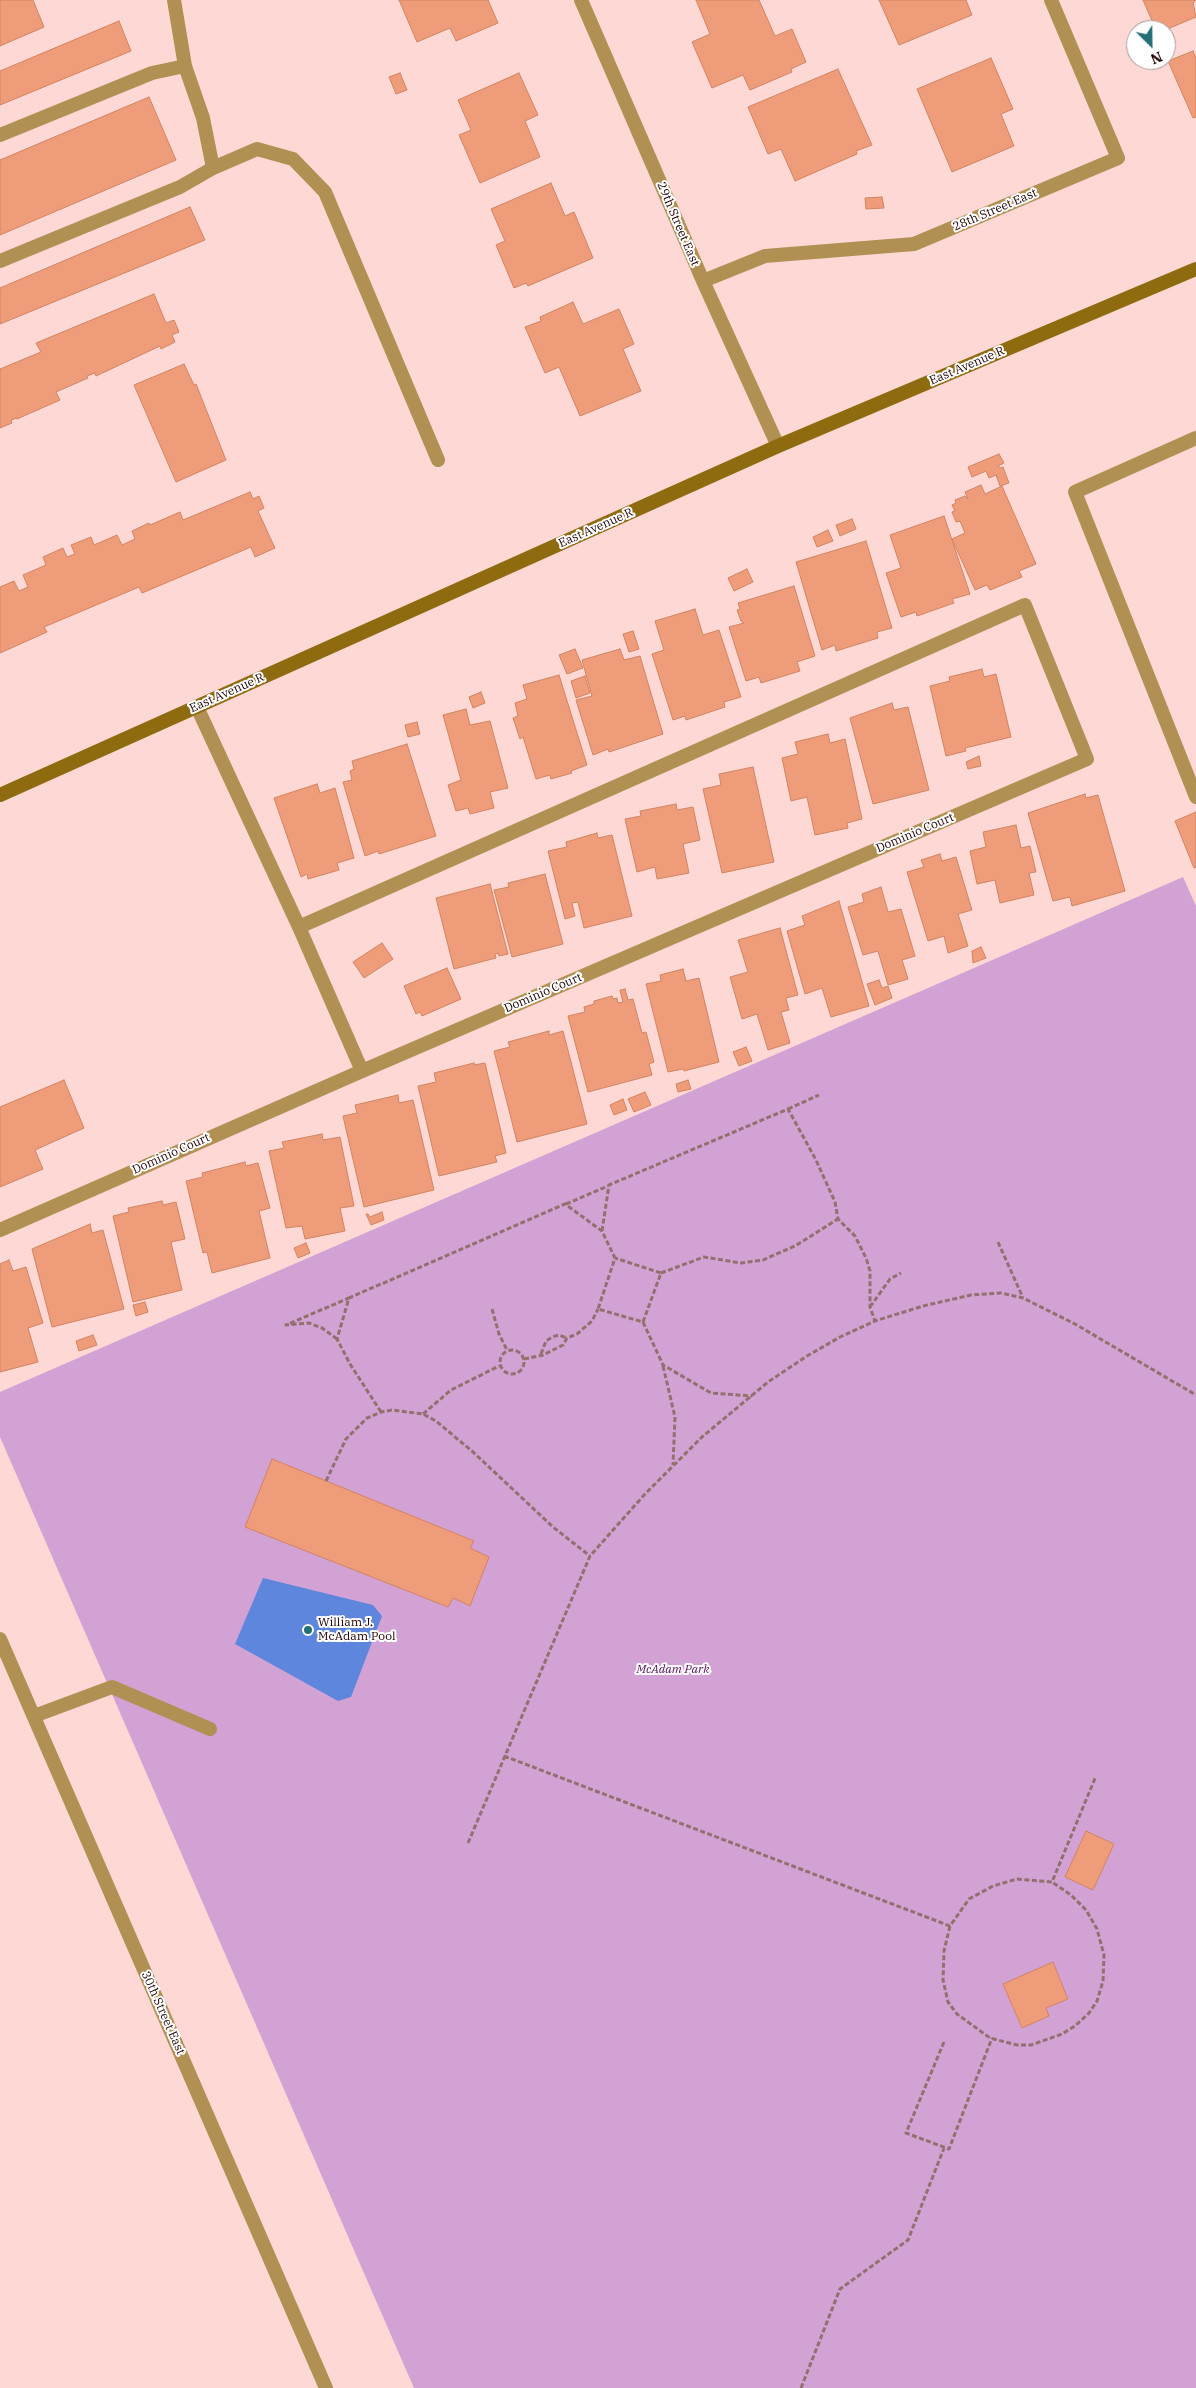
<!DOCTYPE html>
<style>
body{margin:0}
#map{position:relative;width:1196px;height:2388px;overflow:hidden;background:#fed8d4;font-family:"IBM Plex Serif",serif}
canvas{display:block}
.north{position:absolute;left:1126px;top:20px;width:50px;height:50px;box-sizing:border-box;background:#fff;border:1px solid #a69a9a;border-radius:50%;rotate:157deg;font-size:14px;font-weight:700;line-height:20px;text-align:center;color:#200203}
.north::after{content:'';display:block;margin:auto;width:18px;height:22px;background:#246e75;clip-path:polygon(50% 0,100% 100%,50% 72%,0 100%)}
</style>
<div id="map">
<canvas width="1196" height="2388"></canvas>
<div class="north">N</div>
</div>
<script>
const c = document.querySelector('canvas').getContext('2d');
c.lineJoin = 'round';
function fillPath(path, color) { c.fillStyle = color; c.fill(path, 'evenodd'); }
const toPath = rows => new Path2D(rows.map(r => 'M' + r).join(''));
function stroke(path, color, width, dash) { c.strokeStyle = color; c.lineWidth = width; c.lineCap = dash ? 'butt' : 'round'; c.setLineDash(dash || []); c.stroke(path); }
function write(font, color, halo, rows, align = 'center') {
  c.font = font + ' "IBM Plex Serif",serif'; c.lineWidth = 4; c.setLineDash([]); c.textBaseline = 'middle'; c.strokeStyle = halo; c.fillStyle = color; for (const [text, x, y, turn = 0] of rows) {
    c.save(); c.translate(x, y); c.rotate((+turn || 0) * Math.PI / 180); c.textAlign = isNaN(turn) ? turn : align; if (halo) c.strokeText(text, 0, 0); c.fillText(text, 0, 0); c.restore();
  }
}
fillPath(toPath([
 [1183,877,1196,906,1196,2388,414,2388,0,1437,0,1392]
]), '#d2a2d5');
fillPath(toPath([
 [263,1578,373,1605,382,1616,351,1697,338,1701,235,1644]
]), '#5e86dd');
const building = toPath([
 [0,0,33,0,44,27,0,46,0,0],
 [399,0,488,0,498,23,456,41,450,28,417,42,399,0],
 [696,0,759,0,775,36,792,29,806,62,791,69,792,72,750,90,743,75,712,88,692,42,710,34,696,0],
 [879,0,966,0,972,15,899,45,879,0],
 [1143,0,1196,0,1193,3,1196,17,1165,30,1156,30,1143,0],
 [119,21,131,51,0,105,0,71,119,21],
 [1193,51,1196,58,1196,117,1193,118,1168,61,1193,51],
 [991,58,1013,109,1001,114,1014,146,952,172,917,89,991,58],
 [838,69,872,145,856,151,857,154,795,181,781,149,768,154,748,107,838,69],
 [400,73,407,90,396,94,389,77,400,73],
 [519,73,538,115,525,121,540,157,480,183,459,135,471,130,458,100,519,73],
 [149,97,176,160,0,235,0,160,149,97],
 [551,183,565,216,574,212,593,258,528,286,526,283,514,288,496,245,505,241,491,209,551,183],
 [882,197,884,208,866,209,865,198,882,197],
 [190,207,205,240,0,324,0,288,190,207],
 [154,294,166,323,174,320,179,332,172,335,175,342,161,349,160,346,96,376,95,373,87,376,88,378,56,392,60,400,17,419,17,418,11,420,12,423,0,428,0,369,41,352,36,343,154,294],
 [573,302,583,324,619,309,634,344,623,349,641,391,580,416,559,367,545,373,525,327,541,321,540,317,573,302],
 [184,364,194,385,196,384,226,460,176,482,134,385,184,364],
 [999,454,1004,463,998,466,1000,468,1003,467,1009,483,1000,486,996,475,989,478,986,471,972,477,968,467,999,454],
 [981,485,985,494,1002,486,1036,564,1019,571,1022,577,990,590,987,585,975,590,952,539,965,533,960,521,956,522,952,512,955,511,952,505,956,503,955,500,965,496,968,499,965,492,981,485],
 [250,492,253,499,259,496,264,508,258,511,275,548,255,557,251,547,142,593,139,587,44,627,47,632,0,653,0,587,14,581,19,591,28,587,23,575,46,565,43,557,63,548,67,557,75,554,71,545,91,537,94,545,117,535,122,545,135,539,132,531,149,523,150,525,180,512,183,520,250,492],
 [944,516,970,594,952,599,954,603,917,616,916,612,901,617,886,573,901,568,890,535,944,516],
 [852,519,856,529,840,536,836,525,852,519],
 [828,530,833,541,817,547,813,537,828,530],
 [866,541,892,628,877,632,878,638,836,651,835,645,822,650,796,562,866,541],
 [747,569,753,582,734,591,728,578,747,569],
 [794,586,815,656,797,662,800,671,761,683,759,677,746,681,729,627,744,623,741,621,737,610,740,609,738,603,794,586],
 [695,609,703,635,719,630,741,697,724,702,725,707,686,720,685,716,673,720,652,654,664,650,655,621,695,609],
 [633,631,639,649,629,652,623,634,633,631],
 [575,649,583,668,567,674,559,655,575,649],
 [620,649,624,660,640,656,663,734,609,752,608,749,593,755,576,700,592,696,582,660,620,649],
 [982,669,984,677,996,674,1011,737,965,748,966,751,946,756,930,686,950,681,949,677,982,669],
 [559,675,587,765,571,771,572,773,551,779,550,775,536,779,523,737,520,739,513,718,518,716,515,703,527,699,523,685,559,675],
 [585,676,590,693,576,698,571,681,585,676],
 [481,692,485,703,473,708,469,697,481,692],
 [892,703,894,710,908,707,929,790,873,804,850,718,892,703],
 [466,709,470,725,490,721,508,788,490,792,494,808,470,814,468,808,456,811,448,785,461,780,443,715,466,709],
 [417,722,420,734,408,737,405,725,417,722],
 [828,734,830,743,845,739,862,819,847,823,848,828,815,835,807,797,791,801,782,758,798,754,795,742,828,734],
 [407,744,436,836,379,854,378,851,365,856,343,782,352,780,350,771,354,769,352,761,407,744],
 [979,756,981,766,968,769,966,762,979,756],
 [753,767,774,862,722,873,703,789,721,785,719,774,753,767],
 [317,784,320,793,335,788,354,858,337,863,339,870,308,879,307,874,301,877,274,798,317,784],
 [1085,794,1086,798,1098,795,1125,891,1072,906,1070,897,1053,901,1028,813,1085,794],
 [676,804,677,810,693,807,700,840,683,844,689,873,657,879,655,867,637,872,625,819,641,816,640,811,676,804],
 [1196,812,1196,867,1194,868,1175,821,1196,812],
 [1016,825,1021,848,1030,846,1036,872,1029,873,1034,895,1000,903,995,880,977,884,970,851,986,847,983,832,1016,825],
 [597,833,598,838,612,835,632,916,584,928,578,902,572,903,575,916,565,919,548,851,567,847,566,842,597,833],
 [940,854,942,861,956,857,972,910,958,914,968,946,948,953,944,936,928,941,907,872,924,867,921,860,940,854],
 [545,874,563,944,512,957,494,890,509,887,508,883,545,874],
 [490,884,508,954,499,956,498,953,495,954,496,958,454,969,436,898,490,884],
 [881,887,888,912,901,909,915,956,902,960,908,979,888,985,878,951,863,955,848,907,864,902,862,894,881,887],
 [839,901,869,1006,831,1017,822,988,805,994,787,931,805,925,802,916,839,901],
 [780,928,798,995,786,998,789,1010,781,1012,790,1043,768,1050,757,1014,742,1019,730,977,748,972,738,940,780,928],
 [382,943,393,959,364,978,353,962,382,943],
 [981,947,986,958,973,963,972,951,981,947],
 [447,968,461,999,422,1016,420,1012,416,1014,404,986,447,968],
 [683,969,686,981,699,978,719,1062,684,1071,683,1069,668,1072,646,984,661,981,660,975,683,969],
 [879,980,882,988,888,986,892,998,875,1005,867,984,879,980],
 [625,989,628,1000,633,999,642,1033,646,1032,654,1062,649,1064,652,1075,588,1092,568,1016,585,1012,584,1007,594,1004,594,1001,612,996,613,999,617,998,618,1003,623,1002,620,990,625,989],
 [549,1031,549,1035,563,1031,587,1124,517,1142,494,1051,510,1047,508,1042,549,1031],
 [746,1047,752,1061,739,1066,733,1052,746,1047],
 [474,1063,474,1065,485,1063,506,1153,495,1156,497,1162,439,1176,418,1086,436,1082,434,1073,474,1063],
 [64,1080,84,1128,35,1150,43,1169,0,1187,0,1107,64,1080],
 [688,1080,691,1089,678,1092,676,1084,688,1080],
 [645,1092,651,1105,634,1112,628,1099,645,1092],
 [398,1095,399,1103,413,1100,434,1190,364,1207,343,1116,357,1113,355,1105,398,1095],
 [623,1099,627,1110,614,1115,610,1105,623,1099],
 [322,1134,323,1140,340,1137,354,1206,340,1208,345,1231,305,1239,302,1226,286,1228,269,1151,284,1148,282,1142,322,1134],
 [245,1162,246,1166,258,1163,270,1208,259,1211,270,1258,212,1273,207,1252,203,1253,186,1181,203,1177,202,1173,245,1162],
 [162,1201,163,1205,176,1202,185,1239,171,1242,182,1290,133,1302,113,1216,129,1212,128,1208,162,1201],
 [382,1212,384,1220,371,1225,366,1214,368,1214,370,1217,382,1212],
 [90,1224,92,1233,103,1230,124,1309,52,1327,32,1249,90,1224],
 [306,1243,310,1253,298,1258,294,1248,306,1243],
 [9,1260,13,1271,26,1267,43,1323,28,1328,38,1362,0,1372,0,1264,9,1260],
 [145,1302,148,1312,136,1316,133,1305,145,1302],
 [93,1335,97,1345,79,1351,76,1341,93,1335],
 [272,1459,474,1541,470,1548,489,1557,470,1606,453,1598,448,1607,245,1527,272,1459],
 [1086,1831,1114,1844,1093,1890,1065,1877,1086,1831],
 [1053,1962,1068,1999,1046,2008,1049,2016,1022,2028,1003,1984,1053,1962]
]);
fillPath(building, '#ee9c79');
stroke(building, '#d28461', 1);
stroke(toPath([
 [788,1109,819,1095],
 [566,1204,608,1186],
 [602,1231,609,1185,788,1109,816,1160,835,1202,838,1219,855,1236,866,1258,870,1271,870,1307,875,1321],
 [998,1242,1023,1298],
 [661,1273,704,1257,741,1263,763,1260,795,1246,838,1219],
 [870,1307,890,1279,901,1273],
 [492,1309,499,1334,507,1350],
 [643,1322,663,1365,711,1393,752,1396],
 [337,1339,322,1328,309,1323,286,1325,349,1298],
 '500 1362a12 12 0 1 1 24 0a12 12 0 1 1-24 0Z',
 [541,1354,546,1341,552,1337,559,1335,567,1338],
 [524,1359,543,1355,563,1345,567,1338,577,1334,592,1321,598,1309],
 [663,1366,675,1417,673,1465],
 [381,1412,350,1364,337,1339,349,1298,565,1204,602,1231,615,1258,598,1309,643,1322,661,1273,615,1258],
 [423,1414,451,1390,499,1366],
 [326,1481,346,1439,367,1418,381,1412,392,1410,423,1414,436,1421,473,1452,553,1527,590,1556],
 [504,1756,950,1926,969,1899,993,1886,1017,1879,1052,1882,1096,1776],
 [468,1843,590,1556,645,1494,702,1437,768,1382,807,1356,840,1337,875,1321,923,1306,971,1295,1001,1293,1023,1298,1075,1324,1196,1395],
 [950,1926,944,1951,943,1980,948,2002,957,2014,990,2038,1017,2045,1031,2045,1062,2034,1075,2026,1089,2013,1097,2001,1103,1981,1104,1955,1097,1929,1086,1910,1071,1895,1052,1882],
 [944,2042,906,2133,949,2149,992,2038],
 [801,2388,840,2289,908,2240,944,2148]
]), '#92706e', 3, [5, 2.5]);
stroke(toPath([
 [0,135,152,73,185,66],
 [213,168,257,149,293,159,325,192,438,460],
 [0,261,180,187,213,168,203,118,185,66,174,0],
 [1196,438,1075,492,1196,797],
 [34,1716,112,1687,210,1729]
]), '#b09153', 14);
stroke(toPath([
 [581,0,703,281,778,446],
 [703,281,765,256,914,244,1118,158,1051,0],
 [197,707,299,927],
 [0,1230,362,1071,1087,759,1025,605,299,927,362,1071]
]), '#b09153', 14);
stroke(toPath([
 [0,1639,326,2388]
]), '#b09153', 14);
stroke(toPath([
 [0,795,778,446,1196,269]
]), '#8f6b0f', 14);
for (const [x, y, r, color] of [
 [308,1630,5,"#246e75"]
]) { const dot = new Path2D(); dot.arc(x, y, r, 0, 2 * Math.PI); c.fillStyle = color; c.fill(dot); stroke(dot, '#fff', 2); }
write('12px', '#200203', '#fff', [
 ["28th Street East",995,210,-23],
 ["29th Street East",678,224,67],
 ["East Avenue R",967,366,-23],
 ["East Avenue R",596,528,-24],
 ["East Avenue R",227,693,-24],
 ["Dominio Court",915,833,-23],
 ["Dominio Court",543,993,-23],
 ["Dominio Court",171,1154,-24],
 ["30th Street East",163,2013,66]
]);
write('12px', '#200203', '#fff', [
 ["William J.",318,1623],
 ["McAdam Pool",318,1637]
], 'left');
write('italic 12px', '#520d58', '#fff', [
 ["McAdam Park",673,1670]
]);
</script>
